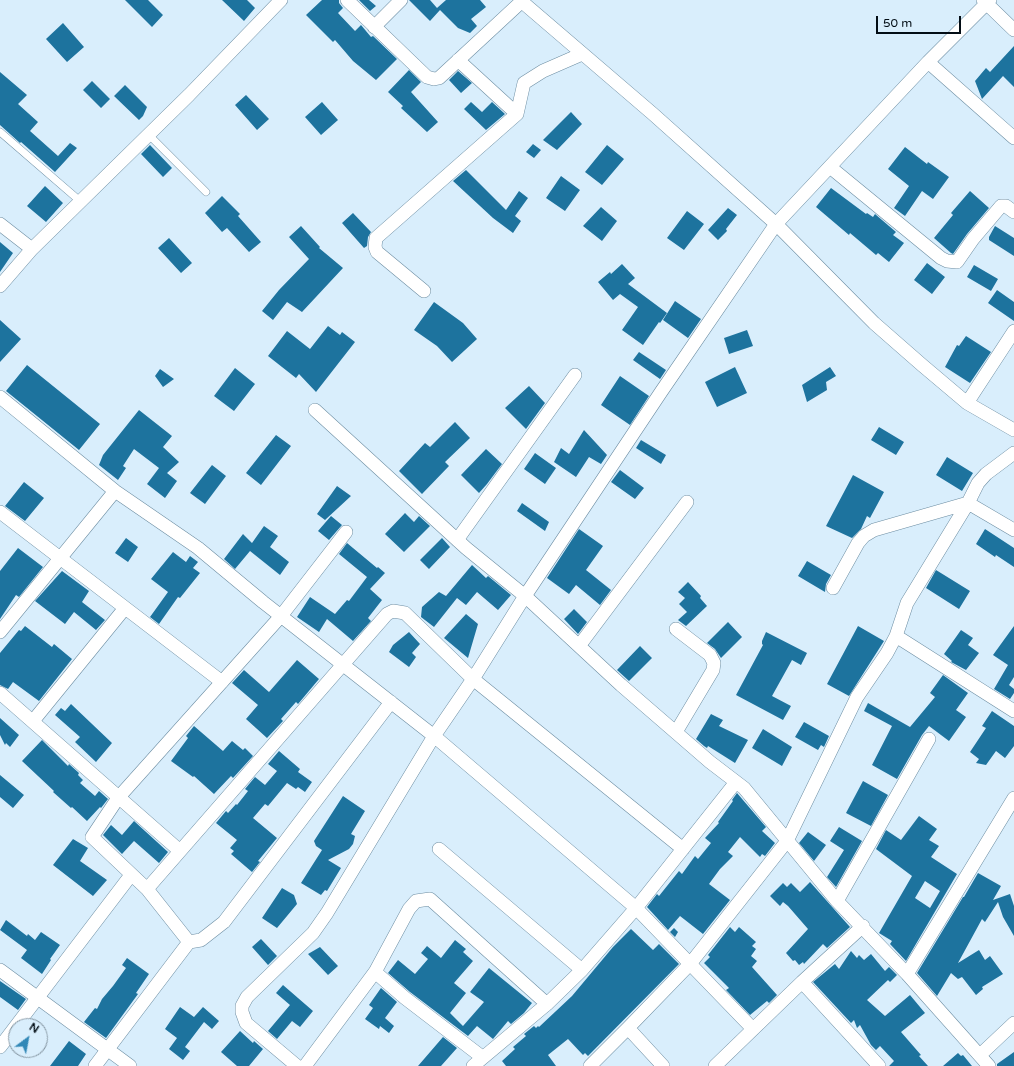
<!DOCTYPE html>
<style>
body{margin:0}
#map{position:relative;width:1014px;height:1066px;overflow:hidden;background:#d9eefc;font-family:"Varela Round",sans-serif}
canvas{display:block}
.north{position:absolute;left:8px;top:1018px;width:40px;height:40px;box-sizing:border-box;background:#d9eefc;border:1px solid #8394a0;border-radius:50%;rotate:32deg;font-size:11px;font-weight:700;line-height:16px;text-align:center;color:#030d15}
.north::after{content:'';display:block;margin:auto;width:14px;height:18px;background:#3288b7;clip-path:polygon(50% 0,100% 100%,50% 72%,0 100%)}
.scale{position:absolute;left:876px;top:16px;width:85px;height:18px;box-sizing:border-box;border:2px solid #030d15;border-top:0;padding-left:5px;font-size:12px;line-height:14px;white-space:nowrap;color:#030d15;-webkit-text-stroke:3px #d9eefc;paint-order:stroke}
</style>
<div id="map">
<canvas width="1014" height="1066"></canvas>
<div class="north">N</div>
<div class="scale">50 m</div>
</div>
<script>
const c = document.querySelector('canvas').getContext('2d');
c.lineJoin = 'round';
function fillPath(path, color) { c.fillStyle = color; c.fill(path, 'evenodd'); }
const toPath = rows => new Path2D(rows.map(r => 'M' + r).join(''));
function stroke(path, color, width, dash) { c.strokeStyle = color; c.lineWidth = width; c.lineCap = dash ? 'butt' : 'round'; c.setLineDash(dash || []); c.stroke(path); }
fillPath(toPath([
 [125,0,148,0,163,15,152,27],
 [222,0,247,0,255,8,244,21],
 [322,0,339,0,339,3,343,8,338,13,355,31,361,25,371,37,373,36,397,59,376,80,353,61,335,40,333,42,306,15],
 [359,0,369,0,376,6,370,11],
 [409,0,430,0,437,8,446,0,480,0,486,7,471,19,477,26,470,33,458,28,440,10,430,21],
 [63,23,84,47,67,62,46,39],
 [1014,46,1014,87,1003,76,982,99,975,81,986,68,990,72],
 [409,70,421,82,411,92,438,122,427,132,401,108,403,106,388,92],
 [458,71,472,83,461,93,449,80],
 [0,72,27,95,18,104,38,122,30,131,58,156,70,143,77,148,55,172,21,142,20,143,0,125],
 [92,81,110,99,101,108,83,90],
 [125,85,147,107,143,116,139,120,114,96],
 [246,95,269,119,257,130,235,105],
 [322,102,338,120,321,135,305,117],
 [471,102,482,112,492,102,505,114,486,130,464,109],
 [571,112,582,124,557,150,543,140],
 [533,144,541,150,534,158,526,152],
 [150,145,172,168,163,177,141,154],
 [607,145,624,159,602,185,585,172],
 [905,147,927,164,928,162,949,177,933,199,922,191,905,216,894,208,909,186,888,169],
 [466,170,506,210,519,191,528,198,515,216,521,221,513,233,493,218,453,181],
 [561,176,580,190,565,211,546,198],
 [45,186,63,203,46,222,27,206],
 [831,188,866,214,867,213,873,217,875,214,896,232,893,235,904,243,889,262,878,253,876,255,850,233,849,235,816,207],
 [970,191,989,208,967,234,953,254,951,253,934,238,953,215,951,213],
 [222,196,240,214,238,216,261,242,249,252,227,228,222,232,205,213],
 [601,207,617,221,602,241,583,226],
 [728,208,737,215,726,229,727,231,718,240,708,230],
 [687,211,704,224,684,250,667,238],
 [353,213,371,232,368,237,367,246,364,248,342,223],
 [301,226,320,247,319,248,343,268,302,312,287,302,273,320,262,311,279,290,309,259,289,237],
 [995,226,1014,238,1014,256,989,240,989,237],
 [169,238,192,263,181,273,158,248],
 [0,242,13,253,0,272],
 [927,263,945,277,932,294,914,280],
 [622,264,635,278,628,284,667,313,660,323,659,322,643,345,622,330,638,307,620,294,613,300,598,282,610,272,611,274],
 [974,265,998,279,991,291,967,277],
 [997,290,1014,302,1014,321,988,303],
 [675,301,701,319,688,338,663,320],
 [434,302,463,323,477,339,452,362,437,346,414,330],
 [0,320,21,339,0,362],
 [328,326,340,335,342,332,355,342,316,392,299,374,296,378,268,356,287,331,310,349],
 [747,330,753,346,729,354,724,338],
 [966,336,991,352,970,383,945,367,957,345,959,346],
 [639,352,666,370,660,379,633,360],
 [27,365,100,424,79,450,6,391],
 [735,367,747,393,717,407,705,382],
 [830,367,836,376,826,382,827,390,807,402,802,385],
 [235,368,255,384,234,411,214,396],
 [160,369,174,379,163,387,155,376],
 [620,376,649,396,630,425,601,405],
 [529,386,545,403,526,429,505,408],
 [139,410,172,436,163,447,179,462,167,473,177,481,165,498,147,484,159,468,134,449,123,466,126,468,118,480,99,465,103,455],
 [455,422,470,438,445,462,449,466,422,494,399,471,425,443,430,447],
 [879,427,904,442,896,455,871,440],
 [584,430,607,455,601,464,589,457,576,477,554,462,561,448,569,454],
 [276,435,291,446,261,485,246,473],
 [641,440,666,455,661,464,636,448],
 [486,449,502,464,487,484,479,493,461,475],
 [535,453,556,468,545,484,524,469],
 [947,457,973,473,962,491,936,475],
 [212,465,226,476,205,504,190,493],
 [620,470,644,488,635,499,611,482],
 [853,475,884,492,870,518,867,516,861,529,852,538,826,526],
 [24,482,44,498,25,521,5,506],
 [337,486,351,496,325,520,317,514],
 [522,503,549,522,545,531,517,511],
 [405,513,414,522,419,516,430,526,404,552,385,534],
 [331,516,342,525,329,540,318,531],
 [264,526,278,536,270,547,289,562,280,575,250,551,235,569,224,559,243,534,252,543],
 [579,529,603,546,586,570,611,590,600,605,576,585,569,594,547,578],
 [985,529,1014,548,1014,567,996,555,995,557,976,544],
 [126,538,138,547,128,562,115,553],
 [442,538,450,547,429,569,420,560],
 [347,543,377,568,378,567,385,573,370,589,382,600,368,618,371,621,353,641,327,619,319,632,297,617,310,597,335,614,347,600,349,601,367,577,339,554],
 [18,548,43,567,19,597,16,595,0,619,0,571],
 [173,552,186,562,190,556,198,562,193,568,200,573,180,598,178,597,159,624,150,617,168,592,151,579],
 [807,561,831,575,826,584,825,592,798,576],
 [472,565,486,578,488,576,511,595,498,610,477,592,466,605,457,598,434,627,421,617,422,607,439,592,446,596],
 [936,570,970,591,959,609,926,588],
 [62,571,89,591,82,602,105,620,96,630,74,612,65,624,35,601],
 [688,582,701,596,700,598,707,606,686,626,678,620,687,612,679,604,685,598,678,592],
 [574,609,587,622,578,634,564,619],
 [466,614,478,624,468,658,444,638],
 [728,622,742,637,721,658,715,649,707,643],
 [25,626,52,647,54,644,72,659,39,701,13,682,8,689,0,685,0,653,19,630,21,631],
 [858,626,884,641,849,696,827,684],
 [1014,626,1014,677,1009,685,1014,689,1014,693,1010,699,994,689,1008,665,993,655],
 [961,630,973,638,968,645,979,653,966,670,951,662,952,661,944,654],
 [409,632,420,644,412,653,416,657,409,667,389,652,393,645],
 [766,632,807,653,801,665,792,660,772,696,791,706,783,720,736,695,763,645,762,644,762,641],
 [640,646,652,658,629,681,617,670],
 [297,660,319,679,298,704,296,702,281,719,283,721,267,738,246,719,258,705,232,683,244,670,269,692],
 [943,675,968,693,956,710,966,717,949,741,929,726,922,735,897,779,872,765,892,726,864,711,868,703,910,727,935,697,930,693],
 [71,704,112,743,96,762,75,742,80,737,55,715,61,708,65,711],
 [992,711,1014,726,1014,746,1005,758,996,751,986,765,976,763,979,759,970,752,986,728,982,726],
 [711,714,723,720,719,726,748,740,735,763,708,746,707,748,704,746,696,739],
 [0,718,19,735,10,747,6,743,5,745,0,735],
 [804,722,829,736,824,747,821,745,818,750,795,737],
 [194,726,223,751,232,741,243,750,245,748,253,756,233,778,231,776,214,794,194,776,193,777,171,761,188,738,186,736],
 [763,729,792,747,782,766,752,748],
 [42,740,68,766,69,764,79,773,78,775,83,780,80,783,95,796,99,791,108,799,101,808,100,807,87,821,72,807,71,808,53,792,54,791,22,761],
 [279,751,300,769,298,772,312,782,305,792,298,787,296,789,287,783,268,806,265,804,253,818,277,838,258,861,260,862,252,872,231,854,234,851,230,848,237,840,216,823,226,811,228,813,236,804,237,805,248,791,245,789,255,777,265,785,277,771,268,764],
 [0,775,24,795,13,808,0,797],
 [863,781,888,795,871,826,846,813],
 [737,793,766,827,762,831,775,843,765,856,762,854,760,857,740,837,728,852,733,856,720,869,709,884,730,900,703,934,680,916,668,930,647,907,657,894,659,896,679,871,682,874,695,856,698,859,711,843,705,838,719,823,718,822,733,801,732,800],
 [343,796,365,811,351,834,355,836,353,844,349,849,328,860,341,868,327,891,325,890,321,895,301,883,322,850,316,846,314,841],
 [919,816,937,829,929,840,939,846,931,857,957,874,906,961,890,944,892,941,879,933,912,876,876,849,886,830,901,840],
 [925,881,940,891,930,908,915,898],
 [134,821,168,852,159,863,134,841,122,854,103,835,111,825,122,835],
 [839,827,862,841,836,887,827,877,844,850,830,841],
 [808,832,826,845,814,861,799,843],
 [73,839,88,848,80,861,107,880,93,896,53,865],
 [978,873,1001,886,993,900,1010,894,1014,906,1014,936,1003,917,998,902,985,922,982,919,958,963,979,950,985,960,990,956,1003,974,982,987,983,989,976,995,962,977,958,979,951,973,937,996,917,973,963,897,964,897],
 [810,882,850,927,827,948,823,944,804,964,803,962,799,965,795,960,793,961,786,953,808,929,788,906,783,902,780,906,770,896,783,883,787,887,791,883,800,892],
 [282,888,294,895,297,904,277,928,262,918],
 [6,920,27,936,28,934,35,940,41,932,60,945,50,959,51,960,42,974,21,958,27,950,0,930],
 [730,927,735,932,739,927,756,942,752,946,756,949,751,956,757,961,752,967,777,995,769,1003,767,1001,750,1015,726,990,729,988,704,963,710,957,708,955],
 [674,928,678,932,675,937,670,932],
 [631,929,653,950,659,944,679,964,588,1056,585,1053,583,1055,568,1039,548,1055,556,1066,506,1066,502,1061,515,1049,513,1047,526,1036,524,1034,534,1026,536,1028,538,1026,539,1027,572,996,613,947],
 [261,939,277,956,268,965,252,947],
 [455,940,466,949,463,952,473,961,454,983,466,993,450,1013,463,1026,484,1002,470,992,489,968,532,1003,524,1013,511,1024,508,1021,493,1039,477,1026,468,1036,410,992,388,973,398,960,415,974,428,959,421,953,427,946,441,958],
 [320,947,338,966,328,975,308,954],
 [851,951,857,958,859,955,864,960,871,954,885,971,889,967,897,975,890,982,888,980,867,1000,885,1016,910,995,925,1013,901,1032,921,1055,919,1056,928,1066,889,1066,894,1061,880,1046,876,1050,871,1045,860,1025,857,1028,854,1020,851,1023,813,982,835,964,839,969],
 [127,958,149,974,136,993,138,994,106,1038,84,1022,95,1008,97,1009,102,999,113,986,126,968,122,965],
 [0,981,26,999,18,1010,0,997],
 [283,985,313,1011,300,1027,292,1021,277,1039,268,1031,290,1005,276,993],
 [381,988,397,1002,385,1018,394,1026,389,1033,380,1026,379,1029,365,1019,373,1008,369,1005],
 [180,1007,194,1017,203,1007,219,1021,212,1029,204,1022,185,1047,190,1051,183,1060,169,1049,177,1038,165,1029],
 [240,1031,253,1043,254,1041,263,1049,249,1066,237,1066,221,1052],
 [443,1037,457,1048,441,1066,418,1066],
 [69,1041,86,1054,78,1066,50,1066],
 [1014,1052,1014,1066,997,1066,997,1064],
 [958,1053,961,1056,963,1055,972,1066,943,1066]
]), '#1d739e');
const service = toPath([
 [0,132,80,201],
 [148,134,206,192]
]);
const minor = toPath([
 [347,0,427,77,434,79,439,78,521,2],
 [520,0,653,114,776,224,874,323,922,365,967,403,1014,430],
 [983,0,1014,30],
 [990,0,928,62,1014,138],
 [374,27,401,0],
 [458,60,517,114],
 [830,167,941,258,947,261,957,262,973,239,1001,206,1006,206,1014,212],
 [0,224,32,249],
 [0,286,32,249,189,95,281,0],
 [424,291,377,252,375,247,376,238,517,114,524,83,543,71,582,54],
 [0,397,115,491,198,548,263,602,434,736,636,908,753,1029],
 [967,403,1014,331],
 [315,410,466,548,525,596,621,685,710,762,744,788,837,901,907,974,989,1066],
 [0,512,222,682],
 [346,532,281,616,118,798,92,837,147,889,189,942,201,940,224,922,391,702],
 [457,540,575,375],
 [833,588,858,543,864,536,874,530,968,503,1014,530],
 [0,632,115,491],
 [896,636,1014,711],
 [579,646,687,502],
 [0,693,180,851],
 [33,721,125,608],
 [676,732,713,670,714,663,710,655,676,629],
 [439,849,582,970],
 [147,889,387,614,393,611,405,613,473,679,683,849],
 [837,901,929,739],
 [0,970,130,1066],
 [375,972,405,998,482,1057],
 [907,974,1014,798],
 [802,982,879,1066],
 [16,1026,131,875],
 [628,1028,663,1066],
 [0,1047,16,1026],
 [980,1055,1014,1023],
 [95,1066,189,942],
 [297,1066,246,1023,242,1012,242,1006,247,997,313,933,327,913,434,736,473,679,525,596,661,392,776,224,928,62],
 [305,1066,375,972,409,909,416,901,430,899,547,1004],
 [473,1066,547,1004,582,970,636,908,736,782],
 [590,1066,628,1028,690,964,787,841,857,697,887,653,896,636,907,603,968,503,978,483,986,474,1014,453],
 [715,1066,802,982,863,926]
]);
stroke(service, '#6c8da2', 8);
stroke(minor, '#6c8da2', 14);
stroke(service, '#fff', 7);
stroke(minor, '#fff', 13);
</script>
